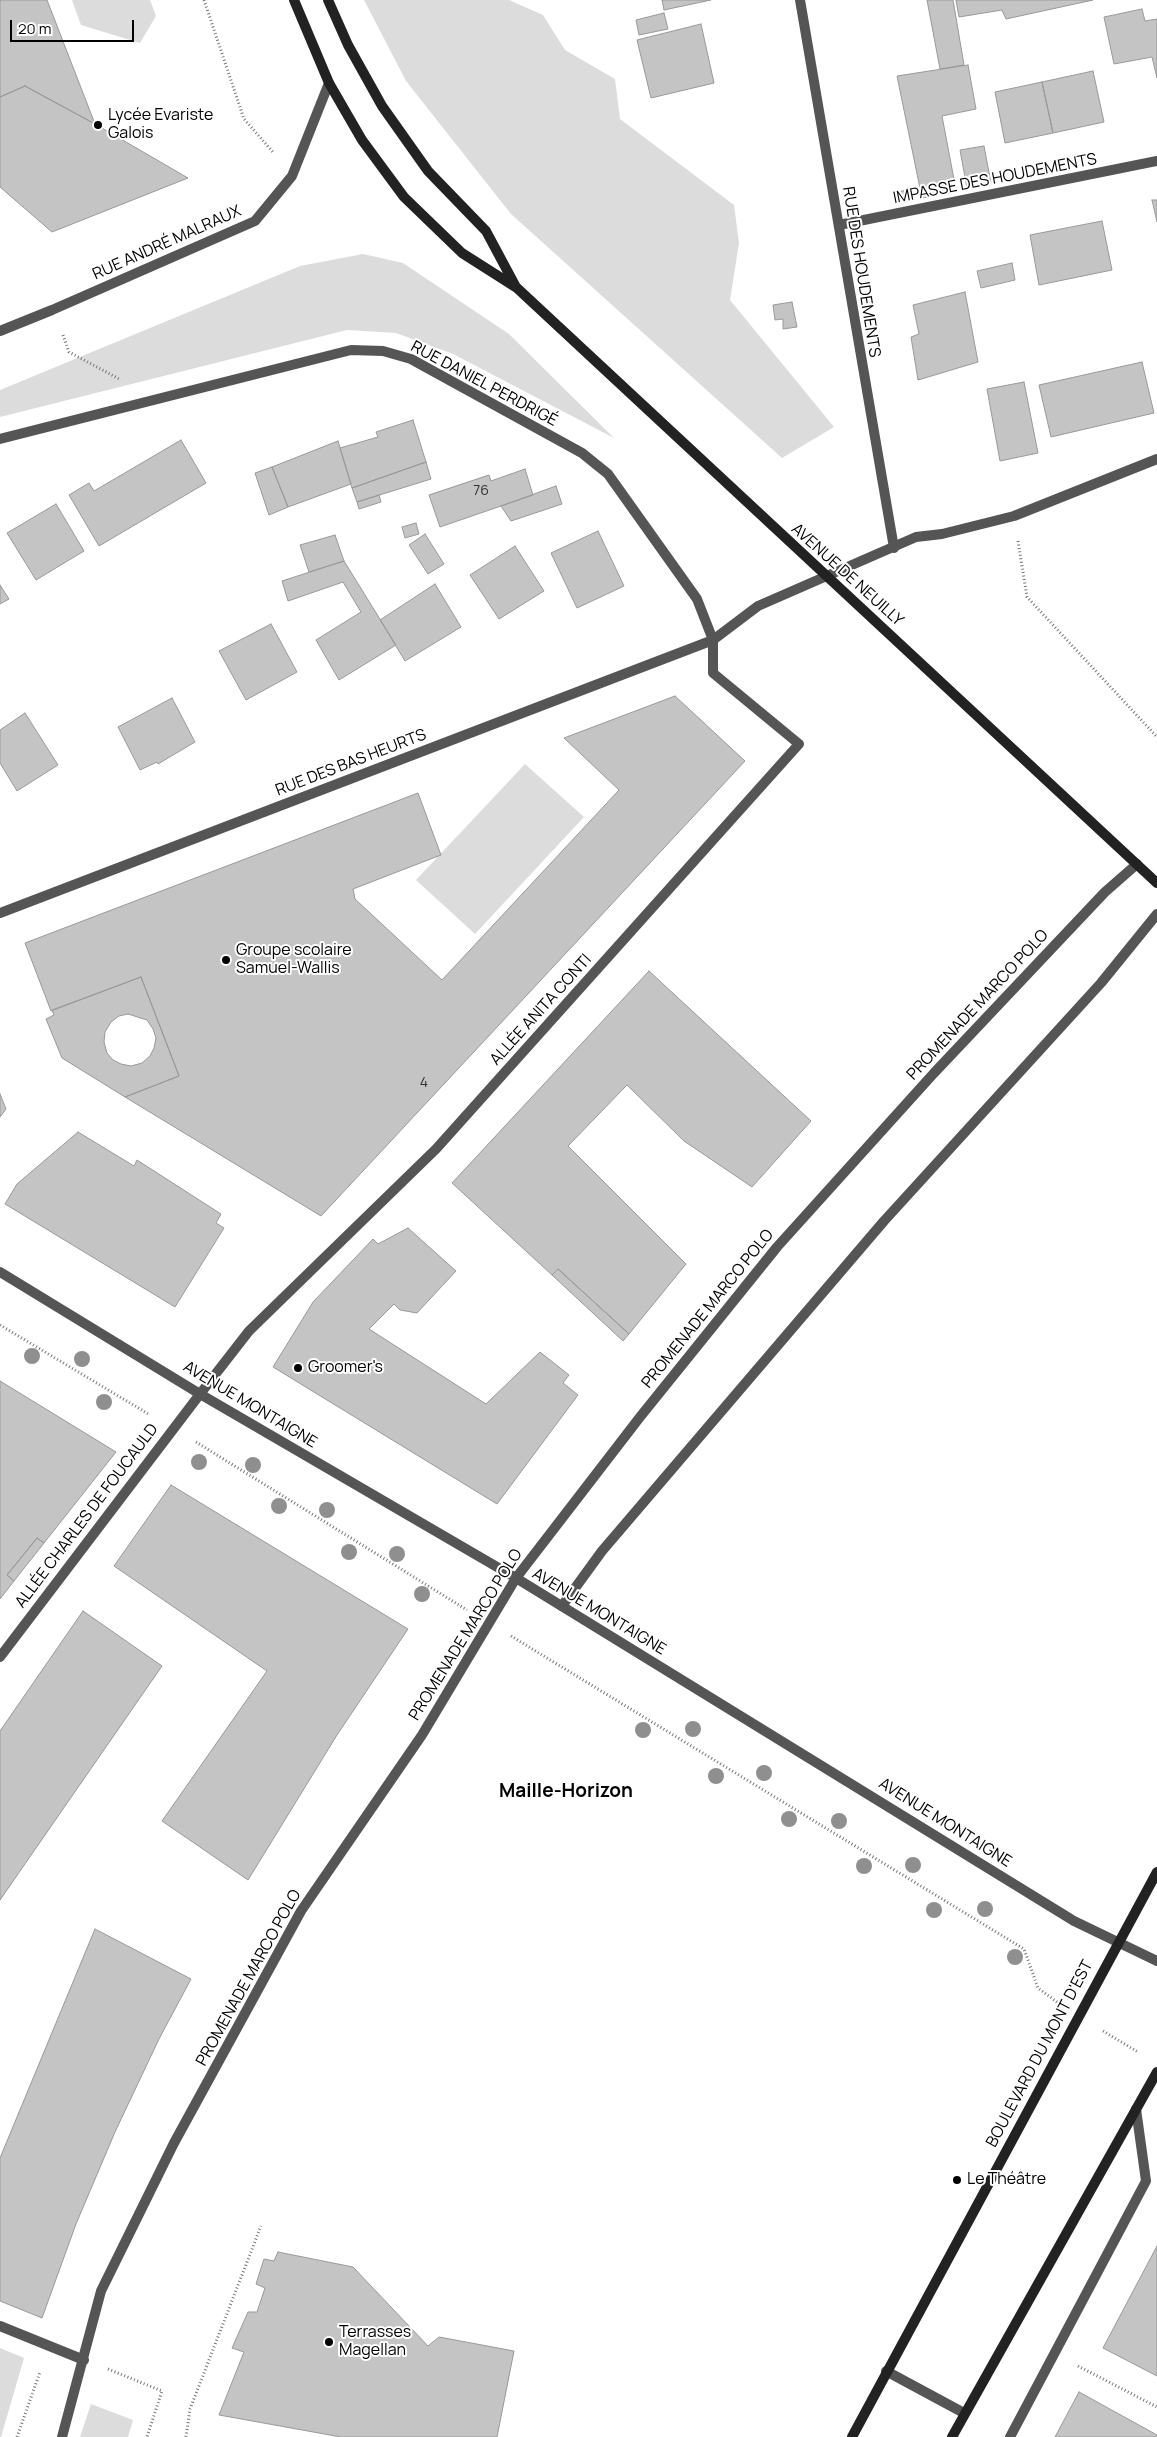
<!DOCTYPE html>
<meta charset="utf-8">
<style>
body{margin:0}
#map{position:relative;width:1157px;height:2437px;overflow:hidden;background:#fff;font-family:Manrope,sans-serif}
canvas{display:block}
.scale{position:absolute;left:10px;top:20px;width:124px;height:22px;box-sizing:border-box;border:2px solid #000;border-top:0;padding-left:6px;font-size:15px;line-height:18px;white-space:nowrap;color:#000;-webkit-text-stroke:4px #fff;paint-order:stroke}
</style>
<div id="map">
<canvas width="1157" height="2437"></canvas>
<div class="scale">20 m</div>
</div>
<script>
const c = document.querySelector('canvas').getContext('2d');
c.lineJoin = 'round';
function fillPath(path, color) { c.fillStyle = color; c.fill(path, 'evenodd'); }
const toPath = rows => new Path2D(rows.map(r => 'M' + r).join(''));
function stroke(path, color, width, dash) { c.strokeStyle = color; c.lineWidth = width; c.lineCap = dash ? 'butt' : 'round'; c.setLineDash(dash || []); c.stroke(path); }
function write(font, color, halo, rows, align = 'center') {
  c.font = font + ' Manrope,sans-serif'; c.lineWidth = 4; c.setLineDash([]); c.textBaseline = 'middle'; c.strokeStyle = halo; c.fillStyle = color; for (const [text, x, y, turn = 0] of rows) {
    c.save(); c.translate(x, y); c.rotate((+turn || 0) * Math.PI / 180); c.textAlign = isNaN(turn) ? turn : align; if (halo) c.strokeText(text, 0, 0); c.fillText(text, 0, 0); c.restore();
  }
}
fillPath(toPath([
 [72,0,150,0,156,16,140,43,81,25],
 [364,0,509,0,543,15,565,50,615,79,620,119,734,205,739,243,730,300,834,427,782,458,511,214,406,81],
 [363,254,403,263,509,334,614,438,453,354,396,333,347,330,0,417,0,390,300,266],
 [525,764,584,817,475,934,416,880],
 [0,2348,24,2358,1,2437,0,2437],
 [91,2404,133,2420,128,2437,80,2437]
]), '#dcdcdc');
const building = toPath([
 [0,0,47,0,95,124,25,86,0,97,0,0],
 [662,0,711,0,664,10,662,0],
 [927,0,953,0,964,65,940,69,927,0],
 [956,0,1093,0,1006,19,1002,10,959,17,956,0],
 [1142,9,1145,21,1157,19,1157,78,1152,57,1114,64,1104,17,1142,9],
 [664,13,668,29,639,35,636,20,664,13],
 [701,24,714,83,651,98,637,40,701,24],
 [968,65,976,109,942,116,956,190,922,198,897,76,968,65],
 [1093,71,1104,122,1053,133,1042,82,1093,71],
 [1042,82,1053,133,1005,143,995,92,1042,82],
 [25,86,95,124,188,178,52,232,0,187,0,97,25,86],
 [984,146,991,183,967,188,960,150,984,146],
 [911,189,913,200,900,202,898,192,911,189],
 [1152,200,1157,200,1157,222,1152,200],
 [1102,221,1112,270,1039,285,1030,235,1102,221],
 [1012,263,1015,280,981,288,977,271,1012,263],
 [965,292,978,362,918,380,911,337,919,334,913,305,965,292],
 [792,302,797,327,783,329,783,319,775,320,773,305,792,302],
 [1142,362,1154,413,1051,437,1039,385,1142,362],
 [1024,382,1038,453,1000,461,987,389,1024,382],
 [413,420,426,462,352,488,340,448,378,437,376,432,413,420],
 [181,440,206,483,99,546,69,495,89,483,94,491,181,440],
 [338,441,351,484,288,507,272,467,338,441],
 [426,462,431,479,357,502,352,488,426,462],
 [272,467,288,507,269,515,255,473,272,467],
 [525,469,533,495,440,527,429,495,489,475,491,481,525,469],
 [556,486,562,504,511,521,501,506,556,486],
 [379,495,381,502,359,509,357,502,379,495],
 [56,504,84,551,36,580,7,533,56,504],
 [416,523,419,534,405,538,402,527,416,523],
 [598,531,624,586,577,608,551,553,598,531],
 [425,534,444,564,428,574,409,545,425,534],
 [335,535,344,561,309,572,300,545,335,535],
 [515,546,544,591,499,619,470,575,515,546],
 [344,561,396,645,339,680,316,640,361,612,343,582,288,601,282,581,344,561],
 [435,584,461,627,405,661,380,620,435,584],
 [0,585,9,599,0,604,0,585],
 [271,624,297,672,246,700,219,651,271,624],
 [675,696,745,761,321,1216,125,1097,179,1076,141,977,51,1011,25,943,418,793,441,855,353,889,355,899,442,980,619,790,564,738,675,696],
 [172,698,195,742,158,764,157,762,140,770,118,727,172,698],
 [25,713,58,765,17,791,0,763,0,730,25,713],
 [649,971,811,1121,752,1187,684,1141,627,1085,568,1146,686,1264,629,1334,558,1269,552,1275,452,1183,649,971],
 [141,977,179,1076,125,1097,62,1058,46,1019,54,1015,52,1010,141,977],
 [128,1014,147,1020,153,1029,156,1038,154,1048,150,1056,142,1063,131,1066,121,1064,113,1060,107,1053,104,1042,105,1032,111,1022,119,1016,128,1014],
 [0,1094,6,1109,0,1117,0,1094],
 [78,1132,134,1166,137,1160,221,1214,216,1223,224,1228,175,1307,5,1204,17,1184,78,1132],
 [408,1228,456,1271,417,1313,400,1310,394,1304,369,1329,486,1404,540,1352,569,1375,563,1383,578,1395,497,1504,273,1367,313,1302,373,1239,378,1244,408,1228],
 [558,1269,629,1334,623,1341,552,1275,558,1269],
 [0,1381,116,1452,44,1543,37,1538,7,1575,14,1581,0,1599,0,1381],
 [171,1485,408,1629,337,1735,248,1880,162,1821,267,1671,114,1566,171,1485],
 [37,1538,44,1543,14,1581,7,1575,37,1538],
 [83,1611,162,1666,0,1900,0,1731,83,1611],
 [95,1929,191,1979,159,2039,115,2132,76,2224,42,2318,0,2301,0,2158,95,1929],
 [1157,2246,1157,2376,1103,2348,1157,2246],
 [278,2252,353,2267,428,2346,439,2337,514,2351,497,2437,341,2437,219,2415,244,2352,232,2348,248,2312,257,2312,265,2288,256,2284,264,2259,274,2261,278,2252],
 [1079,2392,1157,2435,1157,2437,1055,2437,1079,2392]
]);
fillPath(building, '#c4c4c4');
stroke(building, '#999', 1);
stroke(toPath([
 [204,0,244,119,273,152],
 [63,335,69,352,121,380],
 [1018,541,1027,597,1157,737],
 [0,1325,150,1415],
 [196,1442,467,1610],
 [511,1636,1024,1949,1038,1988,1057,2002],
 [1103,2031,1138,2052],
 [1078,2366,1157,2407],
 [108,2369,162,2391,147,2437],
 [17,2437,40,2372],
 [186,2437,190,2409,261,2226]
]), '#777', 3, [1, 2.5]);
stroke(toPath([
 [562,1606,602,1551,884,1221,1101,983,1157,914],
 [886,2371,964,2413]
]), '#555', 10);
stroke(toPath([
 [200,1394,249,1331,436,1149,799,744,713,673,713,640],
 [0,2326,84,2360]
]), '#555', 10);
stroke(toPath([
 [800,0,894,548],
 [839,225,1157,161],
 [0,331,52,310,255,221,292,176,329,83],
 [0,439,351,350,383,351,411,359,582,453,608,474,697,599,713,640],
 [0,913,713,640,758,606,916,537,942,534,1014,516,1157,459],
 [0,1272,200,1394,516,1578,1074,1921,1157,1961],
 [0,1657,200,1394],
 [62,2437,101,2291,174,2143,301,1911,422,1735,516,1578,640,1417,777,1247,934,1073,1105,892,1137,864],
 [1010,2437,1146,2181,1136,2109]
]), '#555', 10);
stroke(toPath([
 [294,0,329,83,362,140,404,197,462,253,517,288,1157,883],
 [328,0,348,45,382,106,428,171,486,231,516,287],
 [852,2437,1157,1872],
 [952,2437,1157,2072]
]), '#222', 10);
c.fillStyle = '#8f8f8f';
for (const [x, y] of [
 [32,1356],
 [82,1359],
 [104,1402],
 [199,1462],
 [253,1465],
 [279,1506],
 [327,1510],
 [349,1552],
 [397,1554],
 [422,1594],
 [693,1729],
 [643,1730],
 [764,1773],
 [716,1776],
 [789,1819],
 [839,1821],
 [913,1865],
 [864,1866],
 [985,1909],
 [934,1910],
 [1015,1957]
]) { c.beginPath(); c.arc(x, y, 8, 0, 2 * Math.PI); c.fill(); }
for (const [x, y, r, color] of [
 [98,125,5,"#000"],
 [226,960,5,"#000"],
 [298,1368,5,"#000"],
 [957,2180,5,"#000"],
 [329,2342,5,"#000"]
]) { const dot = new Path2D(); dot.arc(x, y, r, 0, 2 * Math.PI); c.fillStyle = color; c.fill(dot); stroke(dot, '#fff', 2); }
write('14px', '#313131', null, [
 ["76",481,491],
 ["4",424,1083]
]);
write('16px', '#000', '#fff', [
 ["Lycée Evariste",108,116],
 ["Galois",108,134],
 ["Groupe scolaire",236,951],
 ["Samuel-Wallis",236,969],
 ["Groomer's",308,1368],
 ["Le Théâtre",967,2180],
 ["Terrasses",339,2333],
 ["Magellan",339,2351]
], 'left');
write('16px', '#000', '#fff', [
 ["IMPASSE DES HOUDEMENTS",995,179,-11],
 ["RUE ANDRÉ MALRAUX",167,243,-24],
 ["RUE DES HOUDEMENTS",861,272,81],
 ["RUE DANIEL PERDRIGÉ",484,384,28],
 ["AVENUE DE NEUILLY",847,575,42],
 ["RUE DES BAS HEURTS",351,763,-21],
 ["PROMENADE MARCO POLO",978,1005,-47],
 ["ALLÉE ANITA CONTI",541,1010,-48],
 ["PROMENADE MARCO POLO",708,1309,-51],
 ["AVENUE MONTAIGNE",250,1405,31],
 ["ALLÉE CHARLES DE FOUCAULD",87,1516,-53],
 ["AVENUE MONTAIGNE",599,1612,31],
 ["PROMENADE MARCO POLO",466,1635,-58],
 ["AVENUE MONTAIGNE",945,1823,32],
 ["PROMENADE MARCO POLO",249,1978,-61],
 ["BOULEVARD DU MONT D'EST",1040,2054,-62]
]);
write('bold 19px', '#000', '#fff', [
 ["Maille-Horizon",566,1792]
]);
</script>
